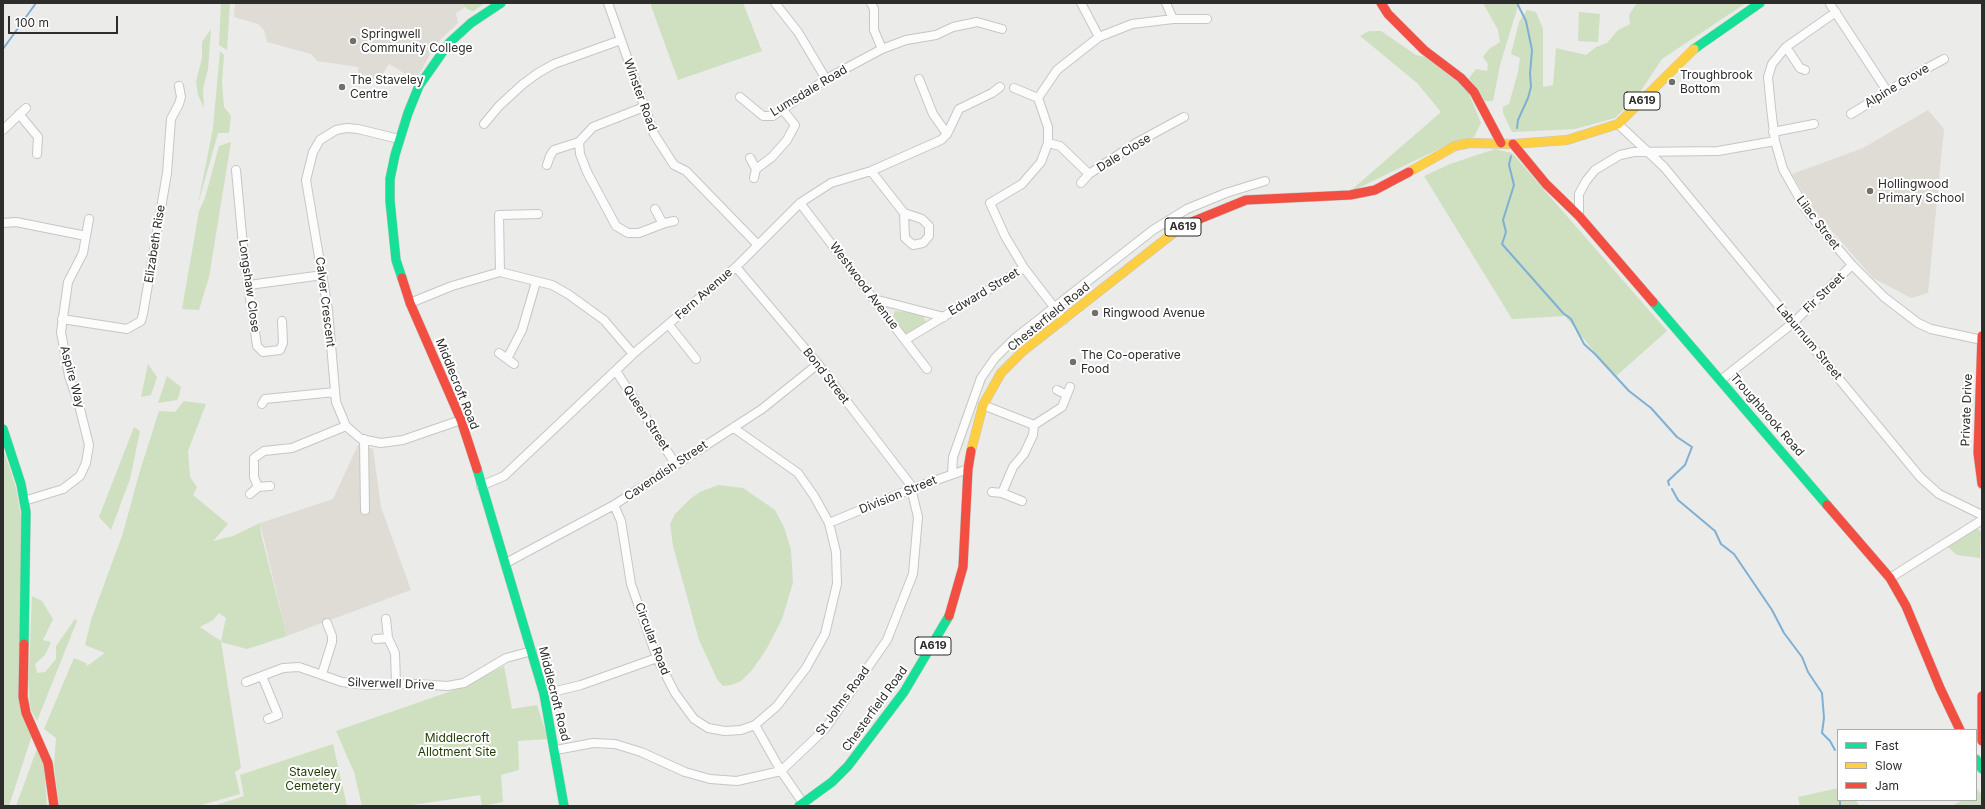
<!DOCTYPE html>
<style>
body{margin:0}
#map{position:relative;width:1985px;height:809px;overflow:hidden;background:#ebebe9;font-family:Inter,sans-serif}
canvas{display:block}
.frame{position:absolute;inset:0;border:4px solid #2d2d2b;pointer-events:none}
.legend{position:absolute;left:1837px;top:729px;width:140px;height:72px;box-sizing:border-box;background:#fff;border:1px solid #ababaa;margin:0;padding:5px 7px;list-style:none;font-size:12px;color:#2d2d2b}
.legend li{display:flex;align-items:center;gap:8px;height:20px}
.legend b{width:20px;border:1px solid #ababaa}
.scale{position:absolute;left:8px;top:16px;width:110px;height:18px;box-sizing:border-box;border:2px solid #2d2d2b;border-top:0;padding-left:5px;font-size:12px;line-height:14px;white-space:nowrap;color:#2d2d2b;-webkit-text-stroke:3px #fff;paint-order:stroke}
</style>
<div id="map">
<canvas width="1985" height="809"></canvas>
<div class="frame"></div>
<ul class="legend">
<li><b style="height:5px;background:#16e098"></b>Fast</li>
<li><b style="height:5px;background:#ffcf43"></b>Slow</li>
<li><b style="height:5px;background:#f24e42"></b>Jam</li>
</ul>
<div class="scale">100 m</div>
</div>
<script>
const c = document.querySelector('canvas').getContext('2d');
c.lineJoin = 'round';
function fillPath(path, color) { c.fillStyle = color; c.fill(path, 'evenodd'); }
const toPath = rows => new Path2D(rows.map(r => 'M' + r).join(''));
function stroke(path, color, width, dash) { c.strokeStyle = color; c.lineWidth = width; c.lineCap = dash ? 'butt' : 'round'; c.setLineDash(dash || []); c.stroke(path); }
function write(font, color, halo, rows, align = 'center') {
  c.font = font + ' Inter,sans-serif'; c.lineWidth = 4; c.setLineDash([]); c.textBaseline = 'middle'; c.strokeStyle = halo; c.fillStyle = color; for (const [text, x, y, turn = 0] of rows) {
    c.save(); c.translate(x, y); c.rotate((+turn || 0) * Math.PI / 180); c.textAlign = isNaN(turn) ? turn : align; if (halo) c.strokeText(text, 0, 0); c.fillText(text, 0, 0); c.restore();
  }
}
fillPath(toPath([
 [235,3,485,3,473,11,465,7,456,13,458,23,441,39,431,52,419,75,409,76,389,64,379,80,358,75,358,67,317,61,311,54,267,42,264,30,258,24,234,17],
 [1928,110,1944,129,1928,293,1911,298,1873,278,1812,208,1792,174,1863,148],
 [358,445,373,449,381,507,411,590,287,636,260,523,333,499]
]), '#dedcd5');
fillPath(toPath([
 [221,3,230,3,227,50,219,45],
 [463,3,485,3,473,11,467,9],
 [650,3,743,3,762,51,678,80],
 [1483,3,1516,3,1518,6,1500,65,1493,101,1485,101,1469,78,1476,69,1487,71,1488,64,1483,57,1489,49,1500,42,1498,30],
 [1637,3,1746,3,1662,59,1638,95,1615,118,1575,129,1512,132,1503,113,1503,107,1509,104,1518,72,1520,58,1511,54,1519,22,1527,10,1536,12,1543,29,1543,87,1553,85,1556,48,1586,55,1596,47,1607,43,1618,30,1630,24,1629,15],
 [1579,12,1600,14,1598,42,1578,41],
 [211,29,208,69,203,89,204,108,198,95,196,82,202,58,202,42],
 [1369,31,1381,31,1416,55,1425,57,1467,89,1481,123,1474,137,1443,147,1348,193,1441,112,1417,83,1360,36],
 [220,51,224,55,222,82,224,107,231,116,229,133,218,133,198,204,213,128],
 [231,142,209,277,199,310,182,309,199,211,205,198,219,146],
 [1495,149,1512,153,1667,331,1615,377,1565,316,1512,319,1424,176,1450,164],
 [895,311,922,314,926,322,908,334,904,333,892,319],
 [148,364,157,377,151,395,141,397],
 [167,376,181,387,179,396,177,400,158,403],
 [184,401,206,404,188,451,190,477,197,487,193,495,228,524,213,541,233,536,260,523,261,534,287,636,247,649,221,642,241,768,235,772,240,794,198,806,59,806,54,765,56,738,44,729,74,658,86,663,87,666,105,653,85,645,91,620,123,533,139,474,159,411,175,412],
 [219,613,226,618,221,641,200,627,213,620],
 [134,427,140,431,130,479,111,530,99,517],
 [3,448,16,488,23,528,31,738,9,806,3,806],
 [718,485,743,488,775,510,784,527,791,550,793,583,782,619,766,650,752,670,741,681,731,685,723,686,717,679,699,640,673,546,670,524,675,514,690,499,700,492],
 [1977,528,1981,532,1980,558,1957,555,1948,547],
 [32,596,42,601,53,619,43,640,51,642,45,655,35,664,37,673,45,672,56,659,56,646,75,619,77,621,37,721,31,710,28,695],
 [504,666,512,709,537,705,548,739,518,741,519,770,501,775,503,802,482,806,480,795,405,806,362,806,354,772,336,731,463,687],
 [333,744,347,806,213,806,244,796,240,775],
 [38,746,44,766,47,806,16,806],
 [1838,788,1838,800,1856,800,1859,806,1800,806,1798,797],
 [1976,788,1982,795,1982,806,1952,806,1962,800,1976,800]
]), '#cee0c0');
stroke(toPath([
 [1517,3,1526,21,1532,50,1530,74,1531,87,1528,98,1518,120,1517,128],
 [3,49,36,3],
 [1511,156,1509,165,1514,185,1503,220,1506,232,1502,244,1563,313,1571,319,1584,344,1595,354,1629,391,1651,408,1677,437,1692,447,1685,465,1668,481,1669,485],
 [1672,489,1678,500,1715,531,1721,544,1734,554,1772,610,1784,633,1802,657,1808,672,1822,693,1824,718,1822,733,1830,741,1835,750],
 [1840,800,1840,806]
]), '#7fb0d4', 2);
const street = toPath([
 [608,3,654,134,674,165,686,171,757,244],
 [775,3,798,32,826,79],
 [871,3,874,9,874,30,882,49],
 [1081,3,1099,37],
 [1166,3,1173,19],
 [1830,4,1887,91],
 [1836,12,1786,47,1772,64,1768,77,1771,108,1775,141,1783,169,1805,208,1824,232,1852,265,1884,297,1918,323,1931,329,1982,340],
 [1786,47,1800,68,1805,70],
 [919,79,933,114,947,134],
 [1014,88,1038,98,1048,127,1048,143,1041,162,1022,184,990,203,1005,236,1024,268,1064,320],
 [740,97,763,116,773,116,826,79,882,49,906,40,936,35,953,27,977,22,1002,29],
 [1038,98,1057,70,1099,37,1132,24,1173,19,1207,19],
 [644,107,593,127,579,142,580,154,587,172,616,226,628,233,639,233,665,223,674,221],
 [19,114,38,137,37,154],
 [1851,114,1918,73,1944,59],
 [484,124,499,106,523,84,538,73,554,64,621,40],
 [1618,124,1664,167,1920,477,1939,494,1982,515],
 [3,130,26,108],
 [1773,132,1814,124],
 [399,139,358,129,347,128,336,130,320,140,313,152,306,180,328,310,336,402,346,426,361,439,381,443,403,440,461,420],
 [1048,143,1060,146,1089,174,1136,143,1184,117],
 [750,158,756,169,754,178],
 [547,165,550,156,554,150,579,142],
 [756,169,772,157,787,140,795,125,783,110],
 [236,170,244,256,257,346,263,352,280,350,283,343,282,321],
 [871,171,904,213,922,219,929,226,929,236,923,243,913,245,905,238,904,213],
 [1081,183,1089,174],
 [800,203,927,369],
 [655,209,663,224],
 [1579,216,1579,194,1586,181,1595,170,1620,155,1634,152,1718,151,1775,141],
 [3,223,16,222,86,236],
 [500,272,499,215,538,214],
 [249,285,323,275],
 [874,299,944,317],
 [410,303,452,286,500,272,552,285,568,294,604,320,633,354],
 [62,319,127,329,141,321,143,314,167,173,171,119,179,104,181,97,179,86],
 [669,325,696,359],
 [905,340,1024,268],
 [499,353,514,364],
 [507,359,522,330,536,282],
 [616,371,676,465],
 [1721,380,1793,323,1852,265],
 [1057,390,1067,395],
 [262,404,265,399,335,392],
 [983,405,1034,425],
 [1034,425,1062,407,1070,387],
 [364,439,365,510],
 [952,474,953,457,981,378,995,358,1014,339,1153,230,1187,209,1226,193,1265,181],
 [481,486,504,476,633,354,736,267,800,203,831,183,871,171,941,140,947,134,959,109,992,93,1000,87],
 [258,487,254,477,254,458,264,451,292,448,346,426],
 [992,492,1002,493,1022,501],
 [1002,493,1013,467,1024,454,1033,435,1034,425],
 [250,494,258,487,270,486],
 [24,501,63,489,80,476,86,463,89,445,79,405,69,376,61,332,68,282,83,253,89,219],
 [614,505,621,521,631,584,657,658,675,693,694,719,708,728,725,731,741,730,755,725,777,706,806,668,825,634,837,584,836,552,829,523,814,496,798,473,738,431,734,427],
 [829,523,911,489,968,469],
 [506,563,614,505,762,409,818,364],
 [1890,578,1982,520],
 [386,619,388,638,395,653,396,684],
 [376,639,388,638],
 [322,674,332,642,332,636,327,623],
 [262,676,278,715,268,719],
 [246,682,283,668,299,667,342,682,366,685,417,684,447,686,464,683,506,658,532,651],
 [544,694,581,685,657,658],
 [755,725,781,771,803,803],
 [556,750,593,743,615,744,641,752,685,772,710,779,737,781,781,771,825,729,887,640,913,574,918,517,910,484,818,364,736,267]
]);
const fast = toPath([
 [1694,49,1760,3],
 [402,278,396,260,390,201,390,179,395,155,408,113,419,86,449,43,471,23,501,3],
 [1653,302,1827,505],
 [3,429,21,484,26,512,24,644],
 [477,469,544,694,564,806],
 [1976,759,1982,769],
 [799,806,832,782,848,766,904,692,949,616]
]);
const slow = toPath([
 [1409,172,1455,146,1470,143,1513,144,1567,140,1618,124,1694,49],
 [971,451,983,405,1001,373,1023,351,1176,231]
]);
const jam = toPath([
 [1381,3,1388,14,1424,50,1461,78,1474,92,1501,143],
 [1513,144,1546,184,1579,216,1653,302],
 [1176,231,1187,224,1246,200,1350,195,1375,190,1409,172],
 [402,278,410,303,461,420,477,469],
 [1982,336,1978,453,1982,484],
 [1827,505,1890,578,1906,606,1940,688,1960,730],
 [949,616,963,567,968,469,971,451],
 [24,644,23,697,26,713,48,763,54,806],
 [1982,696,1982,741]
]);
stroke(street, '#c6c6c4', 10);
stroke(fast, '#c6c6c4', 10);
stroke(slow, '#c6c6c4', 10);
stroke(jam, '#c6c6c4', 10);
stroke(street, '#fcfcfc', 8);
stroke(fast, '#16e098', 9);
stroke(slow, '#ffcf43', 9);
stroke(jam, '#f24e42', 9);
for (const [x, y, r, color] of [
 [353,41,4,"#70706e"],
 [1672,82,4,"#70706e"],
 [342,87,4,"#70706e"],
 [1870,191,4,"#70706e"],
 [1095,313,4,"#70706e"],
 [1073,362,4,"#70706e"]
]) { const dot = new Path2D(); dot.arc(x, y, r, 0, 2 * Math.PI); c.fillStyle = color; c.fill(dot); stroke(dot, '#fff', 1.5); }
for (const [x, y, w] of [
 [1642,101,36],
 [1183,227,36],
 [933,646,36]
]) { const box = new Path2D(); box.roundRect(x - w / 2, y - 9, w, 18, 3); c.fillStyle = '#fff'; c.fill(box); stroke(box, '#2d2d2b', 1); }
write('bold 11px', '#2d2d2b', null, [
 ["A619",1642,101],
 ["A619",1183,227],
 ["A619",933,646]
]);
write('12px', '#2d2d2b', '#fff', [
 ["Springwell",361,34],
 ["Community College",361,48],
 ["Troughbrook",1680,75],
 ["Bottom",1680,89],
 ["The Staveley",350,80],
 ["Centre",350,94],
 ["Hollingwood",1878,184],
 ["Primary School",1878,198],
 ["Ringwood Avenue",1103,313],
 ["The Co-operative",1081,355],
 ["Food",1081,369]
], 'left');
write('12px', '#2d2d2b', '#fff', [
 ["Alpine Grove",1897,86,-31],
 ["Lumsdale Road",809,91,-31],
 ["Winster Road",640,95,70],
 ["Dale Close",1124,153,-32],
 ["Lilac Street",1818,223,53],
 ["Elizabeth Rise",155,244,-81],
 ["Longshaw Close",249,286,82],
 ["Westwood Avenue",864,286,53],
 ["Edward Street",984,292,-31],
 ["Fir Street",1824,293,-44],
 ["Fern Avenue",704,294,-41],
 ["Calver Crescent",325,302,83],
 ["Chesterfield Road",1049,317,-39],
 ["Laburnum Street",1809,342,50],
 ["Bond Street",826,376,52],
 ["Aspire Way",72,377,75],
 ["Middlecroft Road",457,384,68],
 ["Private Drive",1967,410,-88],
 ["Troughbrook Road",1767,415,49],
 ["Queen Street",646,418,57],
 ["Cavendish Street",666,471,-34],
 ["Division Street",898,495,-22],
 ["Circular Road",652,639,69],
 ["Silverwell Drive",391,684,2],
 ["Middlecroft Road",554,694,76],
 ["St Johns Road",843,701,-54],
 ["Chesterfield Road",875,709,-54]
]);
write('12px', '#1f3804', '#fff', [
 ["Middlecroft",457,738],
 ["Allotment Site",457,752],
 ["Staveley",313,772],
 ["Cemetery",313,786]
]);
</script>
